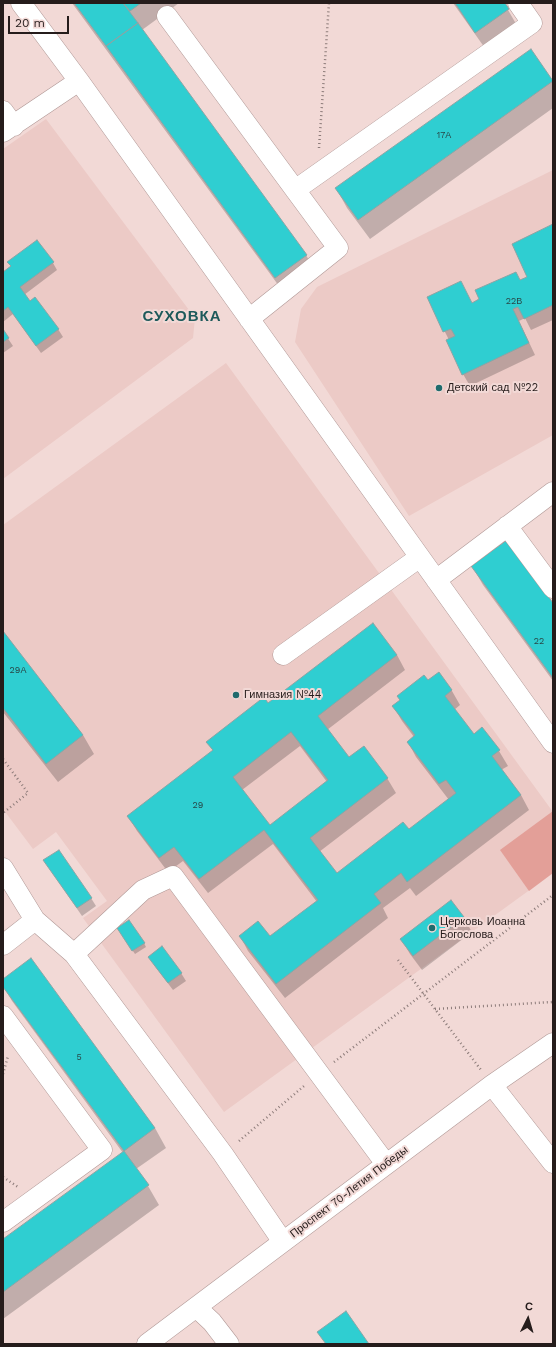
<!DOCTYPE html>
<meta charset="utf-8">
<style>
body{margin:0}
#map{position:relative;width:556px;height:1347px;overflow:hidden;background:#f2d9d6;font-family:"Work Sans",sans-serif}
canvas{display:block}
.frame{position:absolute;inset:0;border:4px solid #251c1b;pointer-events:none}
.north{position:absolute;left:508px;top:1299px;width:40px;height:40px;-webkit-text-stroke:3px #f2d9d6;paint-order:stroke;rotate:5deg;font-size:11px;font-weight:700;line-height:16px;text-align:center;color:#251c1b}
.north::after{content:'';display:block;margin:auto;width:14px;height:18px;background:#251c1b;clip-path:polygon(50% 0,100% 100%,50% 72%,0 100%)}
.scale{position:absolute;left:8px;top:16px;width:61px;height:18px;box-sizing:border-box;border:2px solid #251c1b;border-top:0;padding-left:5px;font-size:12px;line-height:14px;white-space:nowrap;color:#251c1b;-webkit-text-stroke:3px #f2d9d6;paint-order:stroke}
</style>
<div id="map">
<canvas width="556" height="1347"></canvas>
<div class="frame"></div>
<div class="north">С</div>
<div class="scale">20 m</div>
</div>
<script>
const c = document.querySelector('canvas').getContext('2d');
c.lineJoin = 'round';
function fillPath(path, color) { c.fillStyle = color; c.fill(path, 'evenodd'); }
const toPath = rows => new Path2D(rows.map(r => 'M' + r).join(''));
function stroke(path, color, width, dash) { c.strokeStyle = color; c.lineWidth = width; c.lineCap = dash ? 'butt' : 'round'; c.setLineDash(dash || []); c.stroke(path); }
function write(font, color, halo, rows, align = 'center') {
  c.font = font + ' "Work Sans",sans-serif'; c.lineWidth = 4; c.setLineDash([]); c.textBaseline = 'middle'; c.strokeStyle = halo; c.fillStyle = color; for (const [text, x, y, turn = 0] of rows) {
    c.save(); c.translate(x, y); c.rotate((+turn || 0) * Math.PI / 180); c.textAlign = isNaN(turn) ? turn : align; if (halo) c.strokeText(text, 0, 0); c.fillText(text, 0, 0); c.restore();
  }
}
fillPath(toPath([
 [46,119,195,318,193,338,3,479,3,149],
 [553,170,553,435,409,516,295,342,301,309,317,287],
 [226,363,553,812,553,873,224,1112,83,918,107,901,56,832,33,849,3,809,3,525]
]), '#eccac6');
fillPath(toPath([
 [553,811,553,873,529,891,500,850]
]), '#e39f98');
fillPath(toPath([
 [72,3,179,3,142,30,306,255,317,274,287,297],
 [453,3,504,3,519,29,487,51],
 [531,50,553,82,553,108,370,239,347,208,336,188],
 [553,225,553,320,531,330,525,318,519,321,535,355,470,386,463,374,449,340,428,298,461,283,472,304,528,278],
 [9,262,53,263,57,270,24,295,30,302,58,329,63,337,41,353,13,314,3,322,3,273,11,267],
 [3,331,13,346,3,353],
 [472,566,553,605,553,681,483,585],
 [3,633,83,735,94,754,58,782,3,712],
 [397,655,405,670,327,730,349,759,364,747,387,778,396,793,319,852,337,874,409,831,449,800,416,757,408,742,414,737,402,721,393,706,438,674,452,691,460,705,454,710,474,735,482,729,499,751,508,766,501,770,521,795,529,810,416,896,410,888,383,908,388,918,285,998,248,951,240,936,270,938,317,902,273,844,208,893,183,861,168,872,137,831,128,816,213,751,207,742,268,705],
 [300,746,327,782,270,826,242,790],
 [49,868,91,898,96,906,82,916],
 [463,917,472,932,422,970,410,954,401,939],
 [120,932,144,943,146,947,135,954],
 [31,960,155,1128,166,1148,136,1169,148,1186,159,1205,3,1319,3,1241,123,1153,12,1001,3,986,3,980],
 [154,965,181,973,186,981,173,990]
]), '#0003');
const building = toPath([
 [74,3,123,3,138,23,106,46,74,3],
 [123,3,141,3,130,11,123,3],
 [455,3,505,3,509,9,475,33,455,3],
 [138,23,307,255,275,278,106,46,138,23],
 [531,49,553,81,358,220,335,188,531,49],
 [553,224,553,305,524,319,518,307,513,309,529,343,462,375,446,340,455,336,451,329,443,332,427,297,461,281,472,303,479,299,475,290,516,272,520,280,527,277,512,244,553,224],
 [37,240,54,262,20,287,30,301,35,297,59,329,36,346,8,307,3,311,3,272,11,266,7,262,37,240],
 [3,329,9,338,3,342,3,329],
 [507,540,553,603,553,678,471,566,507,540],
 [373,623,397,655,318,716,349,757,364,746,388,778,310,838,337,873,403,822,409,829,456,793,446,780,439,784,407,742,415,735,392,706,400,700,397,696,424,675,428,680,439,672,452,690,445,696,474,734,482,727,500,750,492,756,521,795,407,882,401,873,374,894,381,903,276,984,239,936,258,921,270,936,318,900,264,830,199,879,174,847,159,858,127,816,213,750,206,742,264,697,268,703,373,623],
 [291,732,328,780,270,825,233,777,291,732],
 [3,631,83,735,46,764,3,708,3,631],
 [59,850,92,898,77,908,43,860,59,850],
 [451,900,464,917,413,956,400,939,451,900],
 [129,920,145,943,132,951,117,928,129,920],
 [162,946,182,973,168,983,148,957,162,946],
 [31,958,155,1128,124,1151,3,987,3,979,31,958],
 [124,1151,149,1185,3,1292,3,1239,124,1151],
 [346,1311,369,1344,326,1344,317,1332,346,1311]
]);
fillPath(building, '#2fced1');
stroke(building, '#8ba5a5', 1);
const minor = toPath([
 [21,3,79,81,553,743],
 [167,16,338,248,249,319],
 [3,111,14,126],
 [3,132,79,81],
 [295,190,532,23,518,3],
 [507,526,553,588],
 [436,580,553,492],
 [283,655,420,557],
 [3,868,35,920,74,954,223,1154,283,1242],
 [3,945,35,920],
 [74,954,143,890,173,876,386,1164],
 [3,1016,102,1150,3,1222],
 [492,1085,553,1163],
 [196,1307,212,1322,229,1344],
 [147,1344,492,1085,553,1043]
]);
stroke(minor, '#b09896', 21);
stroke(toPath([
 [319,148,329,3],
 [3,759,28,793,3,813],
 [398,960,481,1070],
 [435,1009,553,1002],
 [334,1062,553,895],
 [3,1074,8,1056],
 [239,1141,304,1086],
 [3,1177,18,1187]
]), '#8d7c7a', 2.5, [1, 3]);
stroke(minor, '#fff', 20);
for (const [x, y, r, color] of [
 [439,388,4,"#1f6b6d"],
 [236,695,4,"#1f6b6d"],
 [432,928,4,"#1f6b6d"]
]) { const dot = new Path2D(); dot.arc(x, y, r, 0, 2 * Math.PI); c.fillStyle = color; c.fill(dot); stroke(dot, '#f2d9d6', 1.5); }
write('9px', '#284848', null, [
 ["17А",444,135],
 ["22В",514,301],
 ["22",539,641],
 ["29А",18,670],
 ["29",198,805],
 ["5",79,1057]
]);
write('11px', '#251c1b', '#f2d9d6', [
 ["Детский сад №22",447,388],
 ["Гимназия №44",244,695],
 ["Церковь Иоанна",440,922],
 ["Богослова",440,935]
], 'left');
write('11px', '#251c1b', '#f2d9d6', [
 ["Проспект 70-Летия Победы",349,1192,-37]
]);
c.letterSpacing = '1px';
write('bold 15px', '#1e595a', '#f2d9d6', [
 ["СУХОВКА",182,317]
]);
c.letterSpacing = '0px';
</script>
